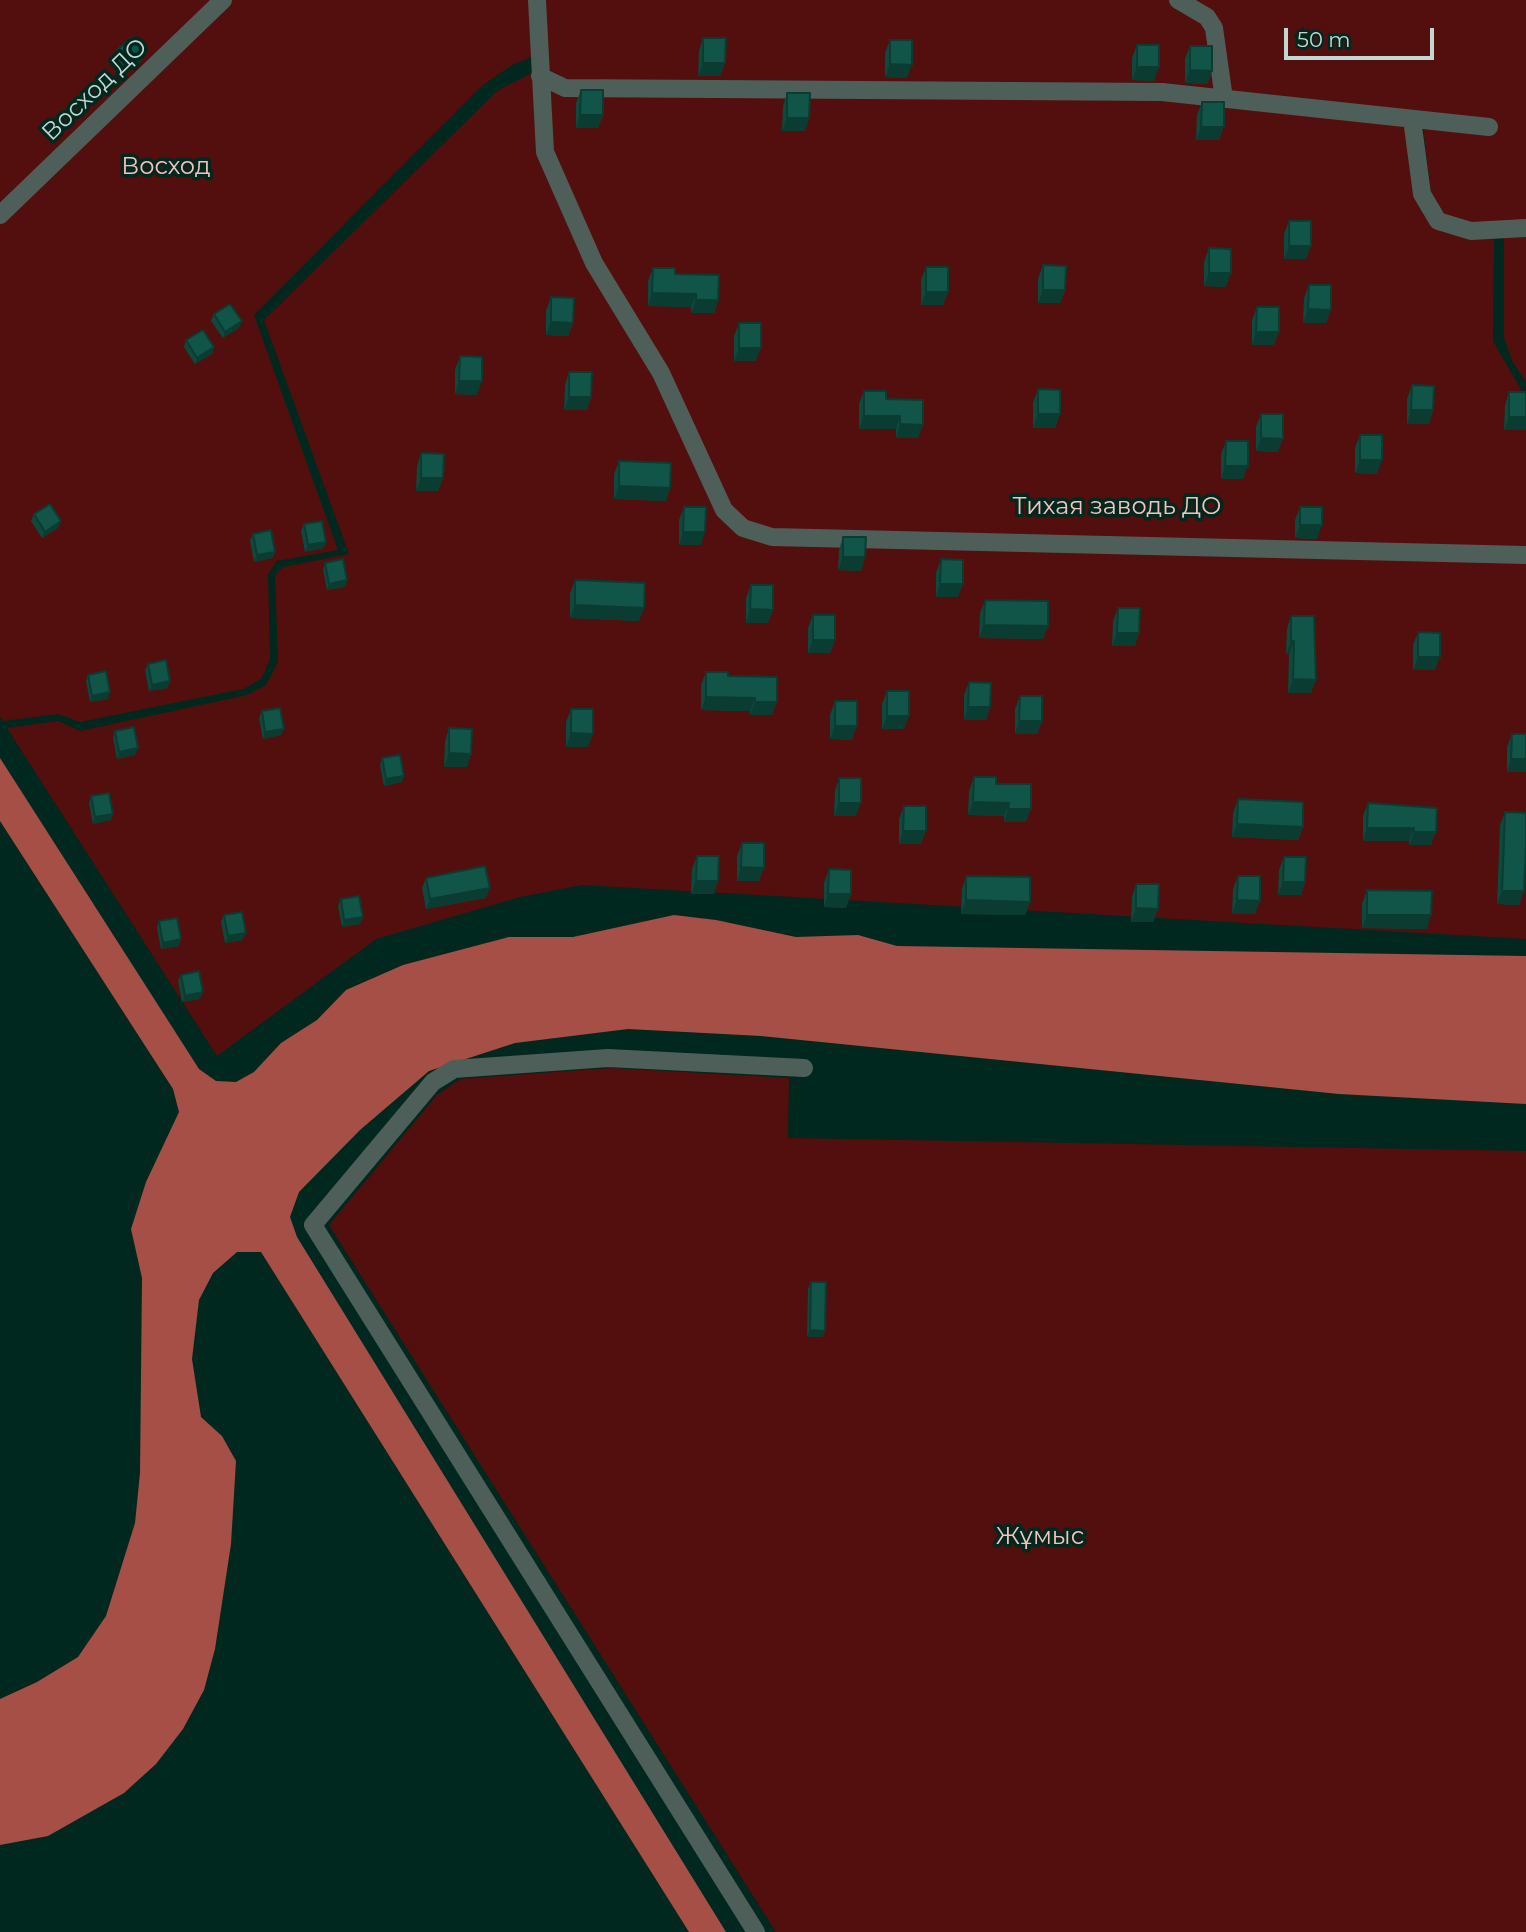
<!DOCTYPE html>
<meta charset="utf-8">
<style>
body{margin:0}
#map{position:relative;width:1526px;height:1932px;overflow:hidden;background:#00281f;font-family:Montserrat,sans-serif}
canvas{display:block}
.scale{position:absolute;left:1284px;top:28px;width:150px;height:32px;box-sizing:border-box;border:4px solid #c2d7d1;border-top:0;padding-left:9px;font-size:21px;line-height:24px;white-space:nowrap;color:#c2d7d1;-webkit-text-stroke:5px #00281f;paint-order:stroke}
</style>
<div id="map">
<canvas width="1526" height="1932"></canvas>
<div class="scale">50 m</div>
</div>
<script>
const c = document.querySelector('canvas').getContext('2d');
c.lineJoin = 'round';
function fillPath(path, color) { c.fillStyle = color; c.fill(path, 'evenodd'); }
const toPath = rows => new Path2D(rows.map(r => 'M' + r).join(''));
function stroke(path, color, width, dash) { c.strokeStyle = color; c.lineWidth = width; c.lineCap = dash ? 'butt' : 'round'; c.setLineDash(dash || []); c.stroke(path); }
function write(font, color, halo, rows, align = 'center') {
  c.font = font + ' Montserrat,sans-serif'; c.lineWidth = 7; c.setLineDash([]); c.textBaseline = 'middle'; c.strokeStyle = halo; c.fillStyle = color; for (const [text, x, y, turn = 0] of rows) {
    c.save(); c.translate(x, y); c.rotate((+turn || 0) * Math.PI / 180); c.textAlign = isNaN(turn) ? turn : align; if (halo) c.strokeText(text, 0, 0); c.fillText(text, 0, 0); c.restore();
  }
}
fillPath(toPath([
 [0,0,532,0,534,56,512,65,483,85,254,315,338,550,277,561,268,574,270,660,261,679,243,689,80,722,58,714,3,721,0,717],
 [545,0,1526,0,1526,222,1475,225,1445,215,1431,192,1421,112,1172,84,565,79,548,69],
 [532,73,551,92,1175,100,1405,126,1432,225,1461,237,1494,238,1493,341,1526,398,1526,939,582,885,520,897,376,939,217,1056,7,728,58,721,80,731,247,695,266,685,278,662,275,575,283,567,349,554,264,320,497,91],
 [1526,231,1526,382,1512,361,1504,337,1504,232],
 [611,1068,789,1078,788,1138,1526,1151,1526,1932,776,1932,329,1225,437,1095,460,1079]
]), '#530f0d');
fillPath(toPath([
 [0,758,199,1069,216,1081,236,1082,254,1072,281,1043,317,1020,346,990,403,965,509,937,573,937,674,915,716,920,796,937,858,935,897,946,1526,956,1526,1104,1339,1094,761,1036,628,1029,515,1043,429,1071,360,1130,299,1192,290,1217,297,1237,726,1932,689,1932,261,1252,237,1252,213,1273,199,1300,192,1359,201,1417,222,1436,236,1461,231,1544,215,1649,204,1690,183,1729,156,1764,124,1793,48,1836,0,1845,0,1699,37,1682,78,1657,106,1616,135,1523,140,1473,142,1278,131,1229,146,1182,179,1112,173,1089,0,821]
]), '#a54f47');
stroke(toPath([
 [537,0,545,152,594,263,661,373,724,510,743,528,772,537,1526,555],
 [1178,0,1207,17,1214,28,1224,99],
 [540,76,565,88,1162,92,1489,127],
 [1412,119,1422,194,1438,221,1471,231,1526,228],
 [0,215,223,0],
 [756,1932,313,1225,433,1082,454,1069,608,1058,804,1068]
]), '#4e5f5a', 18);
fillPath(toPath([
 [703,38,725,63,720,76,698,76,699,51],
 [890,40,907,78,885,77,885,53],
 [1137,45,1154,81,1132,80,1132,58],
 [1190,46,1212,71,1207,84,1185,83,1185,59],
 [117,50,143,59,128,72,114,57],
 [581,90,603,115,598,128,576,128,576,103],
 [787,93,809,118,805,131,782,131,783,106],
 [1202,102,1219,140,1196,140,1197,115],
 [1289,221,1306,259,1284,259,1284,234],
 [1209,248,1226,287,1204,286,1204,262],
 [1043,265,1065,290,1060,303,1038,303,1038,279],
 [926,267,948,292,943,305,921,305,921,280],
 [653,268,675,274,718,300,714,313,691,313,691,307,648,306,648,281],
 [1309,285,1326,323,1303,323,1304,298],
 [551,297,573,323,568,336,546,335,546,311],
 [1257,307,1274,345,1252,345,1252,320],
 [214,314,239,328,223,338,211,321],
 [739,323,756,361,734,361,734,336],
 [186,340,214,347,212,354,195,364,184,347],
 [460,356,477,395,455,394,455,370],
 [569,372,591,397,587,410,564,410,565,385],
 [1412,385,1433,410,1429,424,1407,424,1407,399],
 [1038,389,1060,414,1055,428,1033,428,1033,403],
 [864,391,886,399,918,438,896,438,896,429,859,429,859,404],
 [1509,392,1526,392,1526,430,1504,430,1505,405],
 [1261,414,1278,452,1256,451,1256,427],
 [1360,435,1377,474,1355,473,1355,448],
 [1226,441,1243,479,1221,479,1221,454],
 [421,453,443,478,438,491,416,491,417,466],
 [619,461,670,488,666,501,614,499,614,474],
 [684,507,701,545,679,545,679,520],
 [1300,507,1317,539,1295,538,1295,520],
 [34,514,61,521,58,528,42,538,31,521],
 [304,524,324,548,305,552,301,531],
 [253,534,275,552,272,558,254,562,250,541],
 [843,537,865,557,861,571,838,570,839,550],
 [941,559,958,597,936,597,936,573],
 [325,563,347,580,345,587,327,590,323,569],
 [575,580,639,621,570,618,570,594],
 [751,585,773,610,768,623,746,623,746,598],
 [985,600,1043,639,979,638,980,613],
 [1118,608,1135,646,1112,646,1113,621],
 [813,615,835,640,830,653,808,653,808,628],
 [1291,616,1311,693,1288,693,1289,654,1286,654,1287,629],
 [1418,632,1435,670,1413,670,1413,645],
 [148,664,168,688,149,691,145,670],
 [706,672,728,676,777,677,772,715,750,715,750,711,701,710,701,685],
 [88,675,108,699,90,702,86,681],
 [969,682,990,707,986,720,964,720,964,695],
 [887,691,904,729,882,729,882,704],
 [1020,696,1042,721,1037,734,1015,734,1015,709],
 [835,701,852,740,830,739,830,715],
 [571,709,588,747,566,747,566,722],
 [262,711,281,735,263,739,259,718],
 [449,728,467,767,444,767,445,742],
 [115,731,135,755,117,759,113,738],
 [1512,734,1526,734,1507,772,1507,747],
 [382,758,402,782,384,786,380,765],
 [974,777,996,784,1026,822,1004,822,1004,816,968,815,969,791],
 [839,778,856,816,834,816,835,791],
 [91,796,111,820,93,824,89,803],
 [1238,799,1303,827,1298,840,1232,837,1233,813],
 [1368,803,1437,808,1431,845,1409,845,1409,841,1363,841,1363,816],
 [904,806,921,844,899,844,899,819],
 [1505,812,1519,905,1497,904,1500,825],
 [742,843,759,881,737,881,737,856],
 [697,856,714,894,691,894,692,869],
 [1284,857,1305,882,1301,895,1278,895,1279,870],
 [829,869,851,894,846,908,824,907,824,883],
 [966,876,1030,902,1025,915,961,914,962,889],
 [1238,876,1255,914,1232,914,1233,889],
 [426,878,486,898,426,909,422,888],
 [1136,884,1158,909,1153,922,1131,922,1132,897],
 [1367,890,1427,929,1362,928,1362,904],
 [341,899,363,917,360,924,342,927,338,906],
 [224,915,243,940,225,943,221,922],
 [159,921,179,946,161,949,157,928],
 [181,975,200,999,182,1002,178,981],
 [811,1282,825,1331,822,1337,807,1337,808,1289]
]), '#0e493d');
fillPath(toPath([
 [145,52,143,59,128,72,130,66],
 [703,63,725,63,720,76,698,76],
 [890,64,912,65,907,78,885,77],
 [1137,67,1159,67,1154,81,1132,80],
 [1190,70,1212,71,1207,84,1185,83],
 [580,115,603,115,598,128,576,128],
 [787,118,809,118,805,131,782,131],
 [1201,127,1224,127,1219,140,1196,140],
 [1289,246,1311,246,1306,259,1284,259],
 [1209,273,1231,273,1226,287,1204,286],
 [1043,290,1065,290,1060,303,1038,303],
 [926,292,948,292,943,305,921,305],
 [652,293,696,294,691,307,648,306],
 [696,300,718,300,714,313,691,313],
 [1308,309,1331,310,1326,323,1303,323],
 [242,321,239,328,223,338,225,332],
 [551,322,573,323,568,336,546,335],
 [1256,332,1279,332,1274,345,1252,345],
 [214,347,212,354,195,364,197,358],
 [739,348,761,348,756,361,734,361],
 [459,381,482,381,477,395,455,394],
 [569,397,591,397,587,410,564,410],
 [1411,410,1433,410,1429,424,1407,424],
 [1038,414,1060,414,1055,428,1033,428],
 [864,416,900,416,896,429,859,429],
 [1509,417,1526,417,1526,430,1504,430],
 [900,424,923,425,918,438,896,438],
 [1261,438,1283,439,1278,452,1256,451],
 [1360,460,1382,460,1377,474,1355,473],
 [1225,466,1248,466,1243,479,1221,479],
 [421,478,443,478,438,491,416,491],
 [619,486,670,488,666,501,614,499],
 [61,521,58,528,42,538,45,532],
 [1300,525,1322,525,1317,539,1295,538],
 [683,532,705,532,701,545,679,545],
 [326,542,324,548,305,552,308,545],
 [275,552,272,558,254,562,257,555],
 [843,557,865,557,861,571,838,570],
 [347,580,345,587,327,590,329,584],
 [940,584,963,584,958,597,936,597],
 [575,605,644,608,639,621,570,618],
 [750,609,773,610,768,623,746,623],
 [984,625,1048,626,1043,639,979,638],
 [1117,633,1139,633,1135,646,1112,646],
 [813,640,835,640,830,653,808,653],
 [1291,641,1294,641,1289,654,1286,654],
 [1418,657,1440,657,1435,670,1413,670],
 [1293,679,1316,680,1311,693,1288,693],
 [170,681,168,688,149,691,152,685],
 [110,692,108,699,90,702,92,696],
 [706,697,755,698,750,711,701,710],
 [755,702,777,702,772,715,750,715],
 [968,707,990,707,986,720,964,720],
 [887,716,909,716,904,729,882,729],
 [1019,721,1042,721,1037,734,1015,734],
 [835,726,857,726,852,740,830,739],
 [284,729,281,735,263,739,265,732],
 [571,733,593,734,588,747,566,747],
 [138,748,135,755,117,759,119,752],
 [449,753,471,754,467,767,444,767],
 [1511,759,1526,759,1526,772,1507,772],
 [404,776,402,782,384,786,386,779],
 [973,802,1009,803,1004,816,968,815],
 [839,803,861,803,856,816,834,816],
 [1008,809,1031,809,1026,822,1004,822],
 [113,814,111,820,93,824,95,817],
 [1237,824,1303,827,1298,840,1232,837],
 [1367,828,1414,828,1409,841,1363,841],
 [903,831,926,831,921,844,899,844],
 [1414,832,1436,832,1431,845,1409,845],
 [741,867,764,868,759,881,737,881],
 [696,881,718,881,714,894,691,894],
 [1283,882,1305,882,1301,895,1278,895],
 [490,888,486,898,426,909,430,899],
 [1502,891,1524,891,1519,905,1497,904],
 [828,894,851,894,846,908,824,907],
 [966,900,1030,902,1025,915,961,914],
 [1237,900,1260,901,1255,914,1232,914],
 [1136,908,1158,909,1153,922,1131,922],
 [1367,915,1431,915,1427,929,1362,928],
 [363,917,360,924,342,927,344,920],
 [246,933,243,940,225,943,228,936],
 [181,939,179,946,161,949,163,943],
 [203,992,200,999,182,1002,185,996],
 [810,1330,825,1331,822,1337,807,1337]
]), '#0b3c32');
const building = toPath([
 [132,37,145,52,130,66,117,50,132,37],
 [703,38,726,38,725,63,703,63,703,38],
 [890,40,912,40,912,65,890,64,890,40],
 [1137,45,1159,45,1159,67,1137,67,1137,45],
 [1190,46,1212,46,1212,71,1190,70,1190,46],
 [581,90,603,90,603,115,580,115,581,90],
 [787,93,810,93,809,118,787,118,787,93],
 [1202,102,1224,102,1224,127,1201,127,1202,102],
 [1289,221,1311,221,1311,246,1289,246,1289,221],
 [1209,248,1231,249,1231,273,1209,273,1209,248],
 [1043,265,1066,266,1065,290,1043,290,1043,265],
 [926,267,948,267,948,292,926,292,926,267],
 [653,268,675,268,675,274,719,275,718,300,696,300,696,294,652,293,653,268],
 [1309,285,1331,285,1331,310,1308,309,1309,285],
 [551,297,574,298,573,323,551,322,551,297],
 [230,304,242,321,225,332,214,314,230,304],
 [1257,307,1279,307,1279,332,1256,332,1257,307],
 [739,323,761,323,761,348,739,348,739,323],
 [203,330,214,347,197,358,186,340,203,330],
 [460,356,482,357,482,381,459,381,460,356],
 [569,372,592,372,591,397,569,397,569,372],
 [1412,385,1434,386,1433,410,1411,410,1412,385],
 [1038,389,1060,390,1060,414,1038,414,1038,389],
 [864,391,886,391,886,399,923,400,923,425,900,424,900,416,864,416,864,391],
 [1509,392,1526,392,1526,417,1509,417,1509,392],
 [1261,414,1283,414,1283,439,1261,438,1261,414],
 [1360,435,1382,435,1382,460,1360,460,1360,435],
 [1226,441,1248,441,1248,466,1225,466,1226,441],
 [421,453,444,454,443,478,421,478,421,453],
 [619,461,671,463,670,488,619,486,619,461],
 [50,504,61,521,45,532,34,514,50,504],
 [684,507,706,507,705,532,683,532,684,507],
 [1300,507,1322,507,1322,525,1300,525,1300,507],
 [322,521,326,542,308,545,304,524,322,521],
 [271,530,275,552,257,555,253,534,271,530],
 [843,537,866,537,865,557,843,557,843,537],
 [343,559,347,580,329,584,325,563,343,559],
 [941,559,963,560,963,584,940,584,941,559],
 [575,580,645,583,644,608,575,605,575,580],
 [751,585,773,585,773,610,750,609,751,585],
 [985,600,1048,601,1048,626,984,625,985,600],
 [1118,608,1140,608,1139,633,1117,633,1118,608],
 [813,615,835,615,835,640,813,640,813,615],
 [1291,616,1314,616,1316,680,1293,679,1294,641,1291,641,1291,616],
 [1418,632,1440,633,1440,657,1418,657,1418,632],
 [166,660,170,681,152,685,148,664,166,660],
 [106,671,110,692,92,696,88,675,106,671],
 [706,672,728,672,728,676,777,677,777,702,755,702,755,698,706,697,706,672],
 [969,682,991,683,990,707,968,707,969,682],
 [887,691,909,691,909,716,887,716,887,691],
 [1020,696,1042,696,1042,721,1019,721,1020,696],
 [835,701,857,701,857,726,835,726,835,701],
 [280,708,284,729,265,732,262,711,280,708],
 [571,709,593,709,593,734,571,733,571,709],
 [134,727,138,748,119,752,115,731,134,727],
 [449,728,472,729,471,754,449,753,449,728],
 [1512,734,1526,734,1526,759,1511,759,1512,734],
 [400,755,404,776,386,779,382,758,400,755],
 [974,777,996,777,996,784,1031,784,1031,809,1008,809,1009,803,973,802,974,777],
 [839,778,861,778,861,803,839,803,839,778],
 [109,793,113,814,95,817,91,796,109,793],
 [1238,799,1303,802,1303,827,1237,824,1238,799],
 [1368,803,1437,808,1436,832,1414,832,1414,828,1367,828,1368,803],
 [904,806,926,806,926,831,903,831,904,806],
 [1505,812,1526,813,1526,846,1524,891,1502,891,1505,812],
 [742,843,764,843,764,868,741,867,742,843],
 [697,856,719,856,718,881,696,881,697,856],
 [1284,857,1306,857,1305,882,1283,882,1284,857],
 [485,866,490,888,430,899,426,878,485,866],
 [829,869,851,870,851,894,828,894,829,869],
 [966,876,1030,877,1030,902,966,900,966,876],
 [1238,876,1260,876,1260,901,1237,900,1238,876],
 [1136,884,1159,884,1158,909,1136,908,1136,884],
 [1367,890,1432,891,1431,915,1367,915,1367,890],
 [359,896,363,917,344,920,341,899,359,896],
 [242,912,246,933,228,936,224,915,242,912],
 [177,918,181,939,163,943,159,921,177,918],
 [199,971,203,992,185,996,181,975,199,971],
 [811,1282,826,1282,825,1331,810,1330,811,1282]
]);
fillPath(building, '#105547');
stroke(building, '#0b3c32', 2);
write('24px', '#c2d7d1', '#00281f', [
 ["Восход ДО",95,90,-44]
]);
write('24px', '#f5c3bd', '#00281f', [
 ["Восход",166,167],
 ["Тихая заводь ДО",1117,507],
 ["Жұмыс",1040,1537]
]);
</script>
